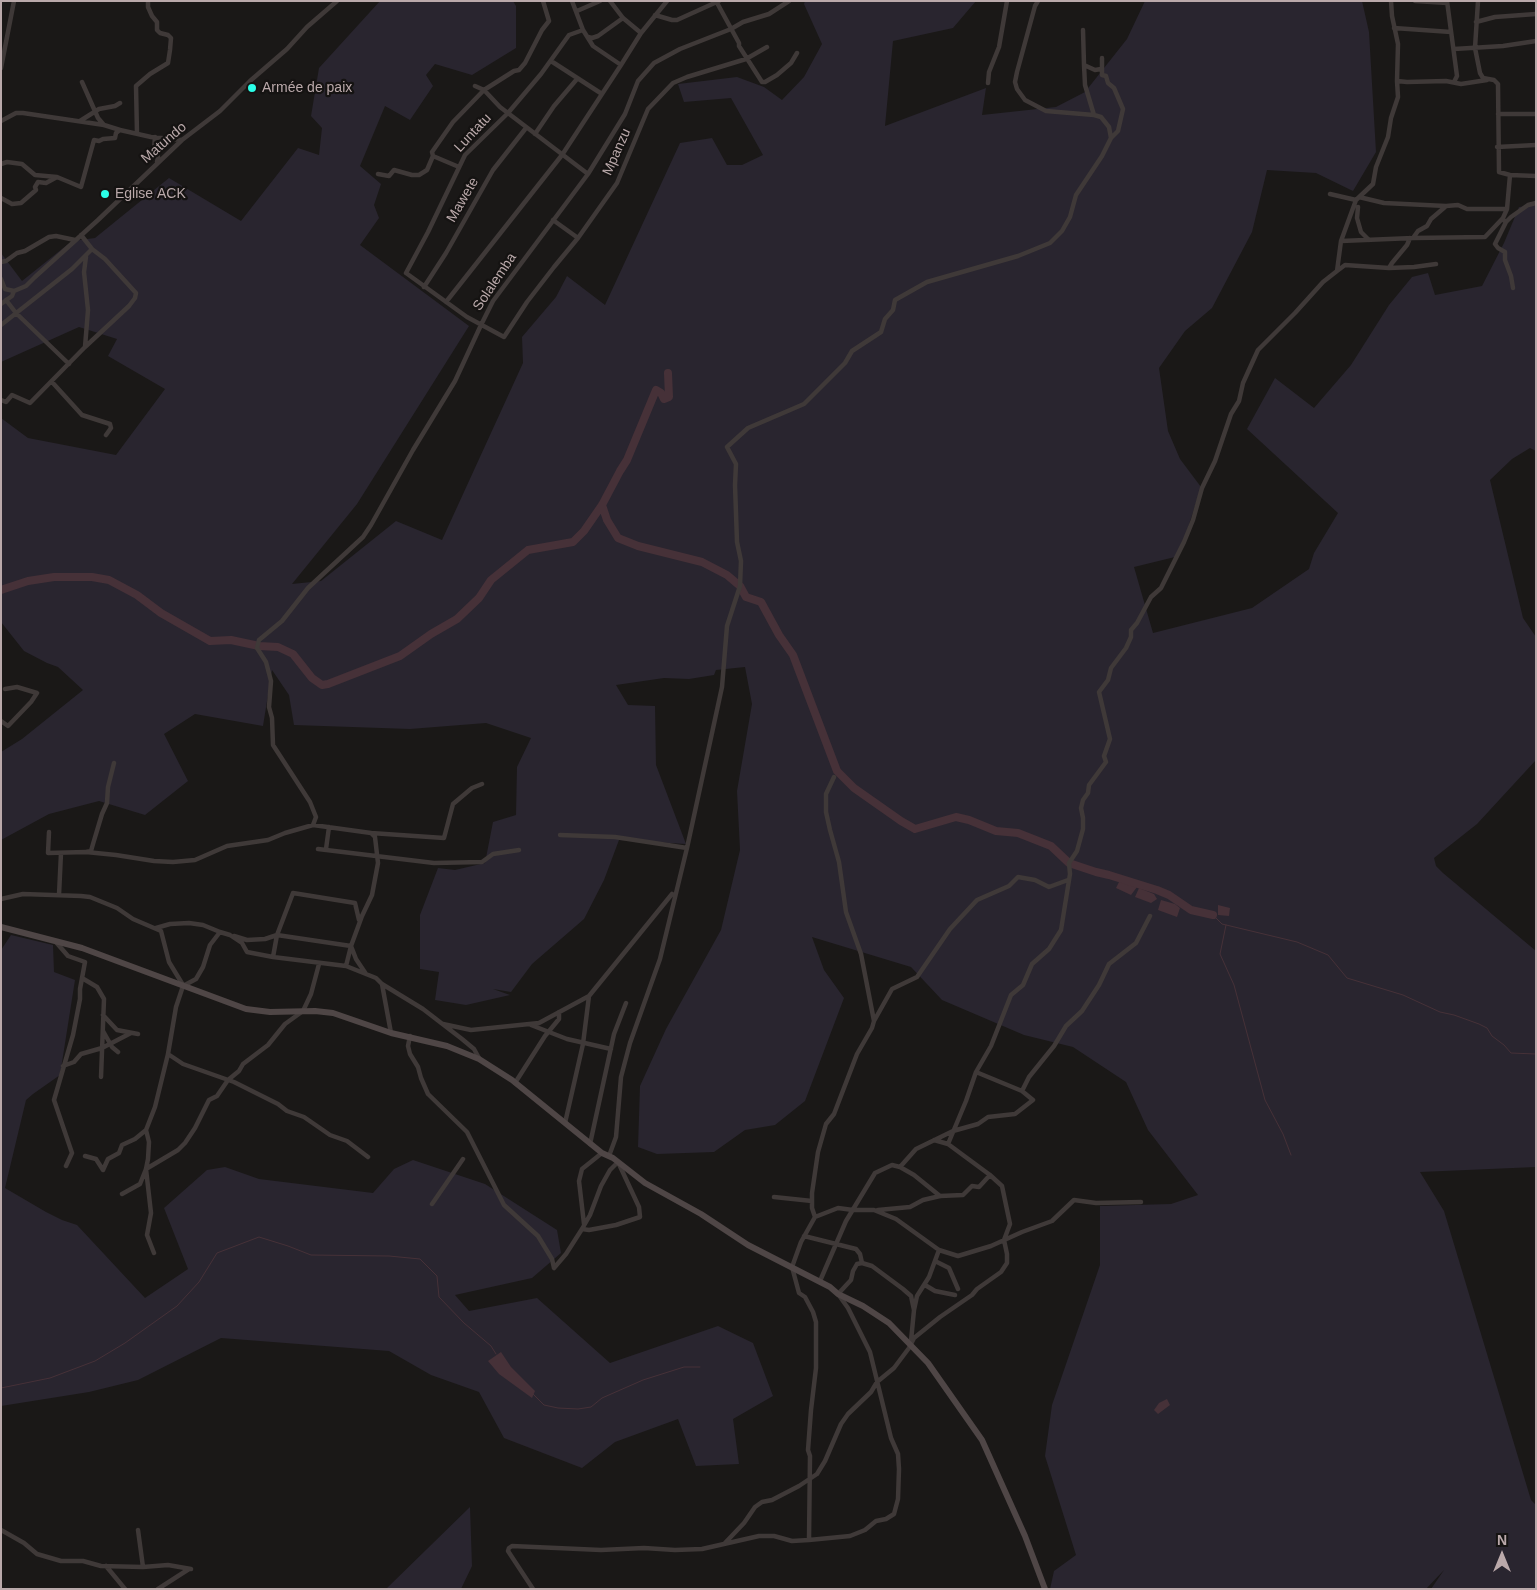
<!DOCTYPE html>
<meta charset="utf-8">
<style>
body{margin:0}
#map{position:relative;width:1537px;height:1590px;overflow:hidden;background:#1a1817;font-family:Helvetica,sans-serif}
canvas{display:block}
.frame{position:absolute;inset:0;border:2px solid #baa9aa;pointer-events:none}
.north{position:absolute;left:1477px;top:1530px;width:50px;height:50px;-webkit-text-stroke:4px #151312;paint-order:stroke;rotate:0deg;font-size:14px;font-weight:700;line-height:20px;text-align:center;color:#baa9aa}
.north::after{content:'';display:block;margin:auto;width:18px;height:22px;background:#baa9aa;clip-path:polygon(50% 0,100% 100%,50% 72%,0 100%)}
</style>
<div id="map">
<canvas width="1537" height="1590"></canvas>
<div class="frame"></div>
<div class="north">N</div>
</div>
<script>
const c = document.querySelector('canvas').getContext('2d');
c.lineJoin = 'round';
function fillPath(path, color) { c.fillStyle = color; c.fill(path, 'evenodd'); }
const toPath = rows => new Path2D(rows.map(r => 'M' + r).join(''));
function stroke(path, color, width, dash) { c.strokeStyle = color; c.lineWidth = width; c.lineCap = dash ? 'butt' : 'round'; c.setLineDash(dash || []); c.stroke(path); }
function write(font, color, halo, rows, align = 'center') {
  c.font = font + ' Helvetica,sans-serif'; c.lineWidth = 4.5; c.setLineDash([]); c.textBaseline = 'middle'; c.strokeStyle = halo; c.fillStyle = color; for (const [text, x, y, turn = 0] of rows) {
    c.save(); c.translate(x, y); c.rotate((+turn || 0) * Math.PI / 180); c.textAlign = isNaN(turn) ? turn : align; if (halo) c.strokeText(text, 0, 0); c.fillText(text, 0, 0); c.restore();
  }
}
fillPath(toPath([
 [380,1,513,1,516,6,516,48,472,75,435,64,426,75,433,86,410,120,385,106,360,166,381,184,374,205,379,218,360,245,469,326,357,504,292,584,321,581,396,521,442,540,523,363,522,337,556,297,567,276,605,305,680,143,712,138,727,165,742,165,763,155,731,98,684,102,678,84,737,77,764,87,782,100,804,77,822,44,804,4,805,1,976,1,953,28,893,41,885,126,986,88,982,115,1056,107,1085,92,1127,39,1145,1,1362,1,1369,32,1376,152,1353,191,1316,173,1267,170,1252,232,1212,308,1185,331,1159,368,1168,431,1180,459,1201,487,1179,556,1134,567,1153,633,1252,608,1309,569,1314,553,1338,513,1247,429,1275,378,1314,408,1351,365,1389,305,1412,277,1428,273,1435,295,1482,286,1504,243,1519,207,1536,205,1536,451,1530,448,1512,459,1490,480,1523,618,1536,637,1536,760,1477,824,1434,858,1436,866,1443,873,1536,951,1536,1167,1420,1172,1444,1211,1531,1500,1536,1505,1536,1589,1431,1589,1444,1570,1426,1589,1050,1589,1054,1571,1076,1555,1045,1456,1052,1405,1100,1265,1100,1206,1171,1204,1198,1195,1148,1130,1126,1082,1073,1047,1024,1035,942,1000,911,967,812,937,824,970,844,998,805,1101,775,1125,745,1130,714,1152,657,1154,638,1147,640,1086,666,1029,721,930,740,850,737,791,752,704,745,667,716,670,714,675,689,679,664,678,616,685,628,705,655,706,656,765,686,844,619,840,604,880,584,919,532,964,511,992,493,989,510,995,466,1005,435,1000,439,972,420,969,420,915,438,868,455,870,485,863,493,822,516,815,517,767,531,738,486,723,410,729,294,725,289,695,272,670,263,726,195,714,164,734,188,781,145,815,99,801,49,814,1,840,1,752,22,739,83,690,58,667,47,663,24,651,1,622,1,418,28,438,116,455,165,389,108,356,117,339,79,327,1,362,1,253,22,281,72,241,95,238,169,178,241,221,298,148,319,155,322,128,311,116,319,68],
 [11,935,53,945,54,972,75,980,60,1075,33,1094,26,1100,5,1188,46,1212,62,1220,77,1225,145,1298,188,1269,164,1208,207,1170,225,1167,259,1179,373,1193,394,1169,413,1160,485,1184,557,1230,561,1253,532,1278,455,1295,469,1311,537,1298,610,1363,718,1326,753,1343,773,1396,733,1419,739,1464,696,1466,678,1419,615,1442,582,1468,504,1438,479,1392,431,1375,389,1351,221,1338,138,1380,89,1392,1,1406,1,950],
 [470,1507,472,1566,461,1589,386,1589]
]), '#29252f');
fillPath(toPath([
 [1120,880,1137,887,1131,895,1116,888],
 [1139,888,1154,894,1157,899,1151,903,1135,897],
 [1161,900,1175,904,1180,908,1177,917,1158,910],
 [1218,905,1230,908,1229,916,1218,915],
 [501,1352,511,1367,535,1391,532,1398,499,1374,488,1361],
 [1167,1399,1170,1405,1158,1414,1154,1410,1159,1403]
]), '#463138');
stroke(toPath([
 [1213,915,1222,924,1297,942,1328,955,1347,978,1403,995,1440,1012,1454,1015,1479,1024,1487,1028,1492,1036,1504,1045,1511,1053,1536,1054],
 [1226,925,1220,954,1234,985,1265,1100,1283,1134,1291,1155],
 [1,1388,50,1378,95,1361,125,1343,177,1306,199,1282,217,1253,259,1237,288,1246,311,1255,389,1256,420,1259,437,1276,439,1297,464,1323,491,1346,496,1354],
 [533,1394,544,1405,558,1408,578,1409,591,1407,602,1398,643,1380,684,1367,700,1367]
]), '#463138', 1);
stroke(toPath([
 [602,505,607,520,618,538,638,546,702,562,727,575,740,586,746,597,761,602,779,635,793,655,837,771,854,788,901,821,915,829,956,817,969,820,996,831,1018,833,1051,846,1069,863,1096,872,1109,875,1157,890,1169,895,1191,910,1213,915],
 [1,590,28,581,54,577,92,577,109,580,137,595,161,613,210,641,231,640,259,646,278,647,293,654,312,678,322,685,328,684,400,656,431,634,457,619,479,598,491,580,528,550,573,542,584,531,602,505,620,471,627,460,656,390,661,393,664,399,669,397,668,373]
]), '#463138', 8);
stroke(toPath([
 [572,1,583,30,593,46,621,65],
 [610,1,623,18,641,33],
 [716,1,739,43,739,46,762,82,765,82,777,75,791,63,797,53],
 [1415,1,1447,3],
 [1447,1,1457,76,1454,82],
 [1478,1,1475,48,1480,73,1483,78,1494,80,1498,84,1499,172,1510,175,1536,176],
 [577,11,600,1],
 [655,15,672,20,677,20,719,1],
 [1476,22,1495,17,1536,14],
 [1394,28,1451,32],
 [583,30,569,35,541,74,508,113,465,155,428,232,406,273,467,317,504,337,527,302,554,267,578,238,617,183,648,109,673,83,687,77,746,59,767,47],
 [1083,30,1084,65,1095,70,1101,69],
 [588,37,592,38,598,36,623,18],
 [1454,49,1503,46,1536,41],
 [1102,58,1102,75,1106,76,1108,83,1114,88,1123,109,1118,131,1111,138],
 [551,61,602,94],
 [1084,65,1085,85,1094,115],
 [1,68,14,1],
 [1397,81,1407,82,1446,81,1461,84,1487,80],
 [82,82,98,118,104,125],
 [988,83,989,72,999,47,1007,1],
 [475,86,484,90,500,107,588,174],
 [1498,114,1536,114],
 [1,121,16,113,23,113,104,125,120,130],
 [80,121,99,109,115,106,120,103],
 [137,134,136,86,150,74,168,63,170,50,171,38,168,35,160,33,157,30,157,22,152,16,148,7,148,1],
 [535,134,554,106,577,79],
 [155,137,154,149,158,157,157,162],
 [1497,147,1536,145],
 [1,164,7,162,22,164,35,175,57,177],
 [459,167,433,156,432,152,453,122,484,90,514,71,519,70,525,63,542,30,549,21,543,1],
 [378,174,389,176,394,170,412,175,419,175,427,170,433,156],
 [1330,194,1356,200],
 [1359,197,1384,203,1446,206,1458,205,1467,209,1507,209,1510,175],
 [1,198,12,204,21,203,36,190,35,187,38,182,46,183,57,177,81,187,94,140,99,141,103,139,115,138,116,133,120,130,151,137,181,140],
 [1358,207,1357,218,1361,232,1369,240],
 [1502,219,1506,222,1495,244,1498,248,1505,252,1505,260,1511,276,1513,288],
 [553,220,578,238],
 [1506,222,1511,217,1528,205,1536,203],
 [1413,238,1485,237,1503,218,1507,209],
 [1341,241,1413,238,1418,231,1427,226,1431,219,1445,207],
 [1,262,6,261,17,253,25,251,49,237,56,236,75,240],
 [1389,268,1392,263,1407,245,1410,238],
 [1337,271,1345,265,1389,268,1414,267,1436,264],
 [1,279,5,289,14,291],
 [424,287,446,253,493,170,526,128],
 [6,300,16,313,69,364],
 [446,302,562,155,621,65,641,33,667,1],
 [1,304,12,296,14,291,26,286,35,277,98,220,182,140,220,111,250,81,287,49,307,27,337,1],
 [1,325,72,269,92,249,81,235],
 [85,347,88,310,84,272,86,257],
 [52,382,82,415,110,424,111,428,106,435],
 [1,400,6,402,12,395,30,403,85,347,129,306,135,298,136,293,105,259,92,249],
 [1,721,8,726,31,702,37,693,17,687,5,689],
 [313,825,316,817,310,802,273,745,272,718,269,707,271,681,266,662,257,648,259,640,282,621,308,588,363,537,371,525,413,450,455,381,481,325,493,301,588,174,625,114,638,81,654,63,680,49,731,29,743,22,769,14,789,1],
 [49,832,48,853,86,852,116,855,154,861,173,862,195,860,227,846,268,840,285,833,313,825,371,833,375,837,378,863,372,895,362,916,351,946,346,966],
 [371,833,444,838,453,804,472,788,482,784],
 [560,835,615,837,687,848],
 [318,849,434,863,482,862,493,854,519,850],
 [326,849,329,827],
 [87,852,91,851,93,844,102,814,107,803,108,787,114,763],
 [59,895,61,853],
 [1,899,23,894,81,896,90,897,117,908,133,919,161,931,169,962,183,985],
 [156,928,170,924,189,923,203,925,220,932],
 [234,936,247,940,265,939,277,935,351,946,356,959,366,974],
 [55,941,68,956,85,962,80,989,80,999,73,1035,54,1100,72,1153,66,1166],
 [273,957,346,966,376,978,382,984,423,1009,462,1039,474,1049,479,1058],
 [82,978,97,987,104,999,101,1077],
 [382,984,391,1033],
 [103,1015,117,1030,138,1034],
 [874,1021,892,989,917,977,950,929,977,900,1009,886,1018,877,1035,880,1049,887,1068,880],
 [443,1024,471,1030,539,1023,589,996,672,894],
 [531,1025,567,1039,611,1049],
 [103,1031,112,1047,118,1052],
 [410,1036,408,1046,410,1054,418,1067,421,1078,428,1094,467,1132,504,1205,538,1236,552,1259,554,1268],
 [168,1054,183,1064,234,1082,278,1104,287,1111,304,1117,330,1135,347,1141,368,1157],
 [63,1066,74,1062,81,1054,102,1048,131,1033],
 [515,1083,545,1036,559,1019,559,1012],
 [1022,1091,1029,1077,1054,1046,1066,1026,1082,1011,1099,985,1109,964,1136,943,1150,916],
 [565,1123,583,1044,589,996],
 [590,1144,614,1034,626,1003],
 [948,1144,966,1101,976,1072,991,1046,1011,995,1023,985,1032,964,1049,949,1061,930,1070,874,1069,863,1077,851,1083,829,1083,818,1081,808,1083,800,1088,793,1089,785,1106,762,1104,756,1110,739,1099,692,1108,680,1111,668,1126,648,1131,637,1131,630,1137,623,1151,597,1161,588,1184,542,1193,520,1202,488,1215,461,1231,414,1239,401,1243,383,1258,350,1295,313,1323,282,1337,271,1341,241,1356,200,1373,184,1376,167,1388,137,1391,118,1398,97,1397,81,1398,44,1392,16,1391,1],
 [85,1156,96,1159,103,1170],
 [609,1156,616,1137,621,1077,630,1043,660,959,687,848,722,687,727,626,740,586,741,561,737,542,735,485,736,464,727,447,748,428,804,404,845,363,852,351,881,332,885,319,893,310,895,300,927,282,1018,256,1050,243,1062,231,1070,217,1076,195,1102,156,1111,138,1109,127,1101,117,1094,115,1046,111,1025,100,1017,89,1015,82,1017,72,1035,6,1038,1],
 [900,1167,914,1175,940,1196],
 [146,1169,148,1159,149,1142,146,1130,155,1107,168,1054,176,1007,183,986,196,979,203,967,210,945,220,932,230,935,242,943,247,952,273,957,277,935,293,893,355,903,359,920],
 [146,1169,178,1150,185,1143,195,1128,209,1100,217,1096,228,1080,239,1071,243,1064,268,1045,285,1024,303,1011,311,994,319,964],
 [103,1170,108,1159,119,1153,122,1145,135,1139,146,1130],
 [122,1194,140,1184,146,1169,151,1213,147,1235,154,1253],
 [774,1197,812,1201],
 [432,1204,463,1159],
 [878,1210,910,1207,923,1200,940,1196,963,1195,972,1186,979,1187,990,1175],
 [815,1217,812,1208,812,1193,818,1152,826,1124,834,1114,857,1054,872,1028,874,1021,861,954,846,912,839,862,830,830,826,812,826,794,834,777],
 [584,1224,579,1181,582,1169,602,1153],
 [804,1236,856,1249,860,1254,862,1263],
 [935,1261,949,1268,958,1289],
 [554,1268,566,1254,582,1229,590,1215,601,1186,610,1170,618,1162,639,1207,640,1217,616,1225,589,1230,582,1229],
 [820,1281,846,1221,875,1173,892,1165,900,1167,916,1149,953,1131,978,1124,988,1117,1015,1114,1033,1100,1022,1091,976,1072],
 [925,1285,935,1291,955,1295],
 [911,1341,914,1310,917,1296,929,1277,939,1250],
 [1,1530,24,1543,37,1554,61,1561,83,1561,101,1566,143,1567,168,1565,191,1569],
 [138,1530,143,1567],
 [809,1540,810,1456,808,1450,811,1410,816,1368,816,1322,813,1312,805,1297,799,1293,792,1267,801,1242,815,1217,838,1208,853,1210,874,1210,896,1219,939,1250,958,1256,991,1246,1022,1232,1052,1221,1074,1200,1096,1203,1141,1202],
 [725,1543,744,1523,755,1507,762,1502,772,1500,799,1486,817,1474,825,1461,841,1424,848,1414,871,1392,877,1382,894,1368,909,1348,914,1338,940,1317,972,1295,977,1289,1001,1272,1007,1263,1007,1254,1004,1240,1010,1224,1002,1186,990,1175,948,1144,934,1140],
 [106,1566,125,1589],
 [158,1589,189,1569],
 [533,1589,508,1551,509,1548,512,1546,601,1550,644,1548,675,1550,702,1549,759,1536,774,1536,792,1541,809,1540,850,1536,865,1530,876,1521,886,1519,894,1514,898,1499,899,1469,898,1454,891,1438,870,1352,848,1308,838,1294,851,1280,853,1271,857,1264,862,1263,872,1266,903,1289,911,1296,914,1310]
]), '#3f3938', 4.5);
stroke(toPath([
 [1,927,82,948,246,1009,270,1012,315,1011,333,1013,391,1033,447,1046,479,1059,512,1080,602,1153,613,1158,645,1183,701,1214,748,1245,830,1287,838,1294,863,1306,889,1323,928,1363,982,1440,1025,1536,1045,1589]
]), '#4f4646', 6);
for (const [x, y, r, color] of [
 [252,88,5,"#2bfee8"],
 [105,194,5,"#2bfee8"]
]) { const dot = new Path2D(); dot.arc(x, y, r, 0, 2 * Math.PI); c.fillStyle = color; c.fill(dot); stroke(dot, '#151312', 2); }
write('14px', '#baa9aa', '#151312', [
 ["Armée de paix",262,88],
 ["Eglise ACK",115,194]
], 'left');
write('14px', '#baa9aa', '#151312', [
 ["Luntatu",473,133,-47],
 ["Matundo",164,143,-41],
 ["Mpanzu",617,152,-66],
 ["Mawete",463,200,-60],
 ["Solalemba",495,282,-56]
]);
</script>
